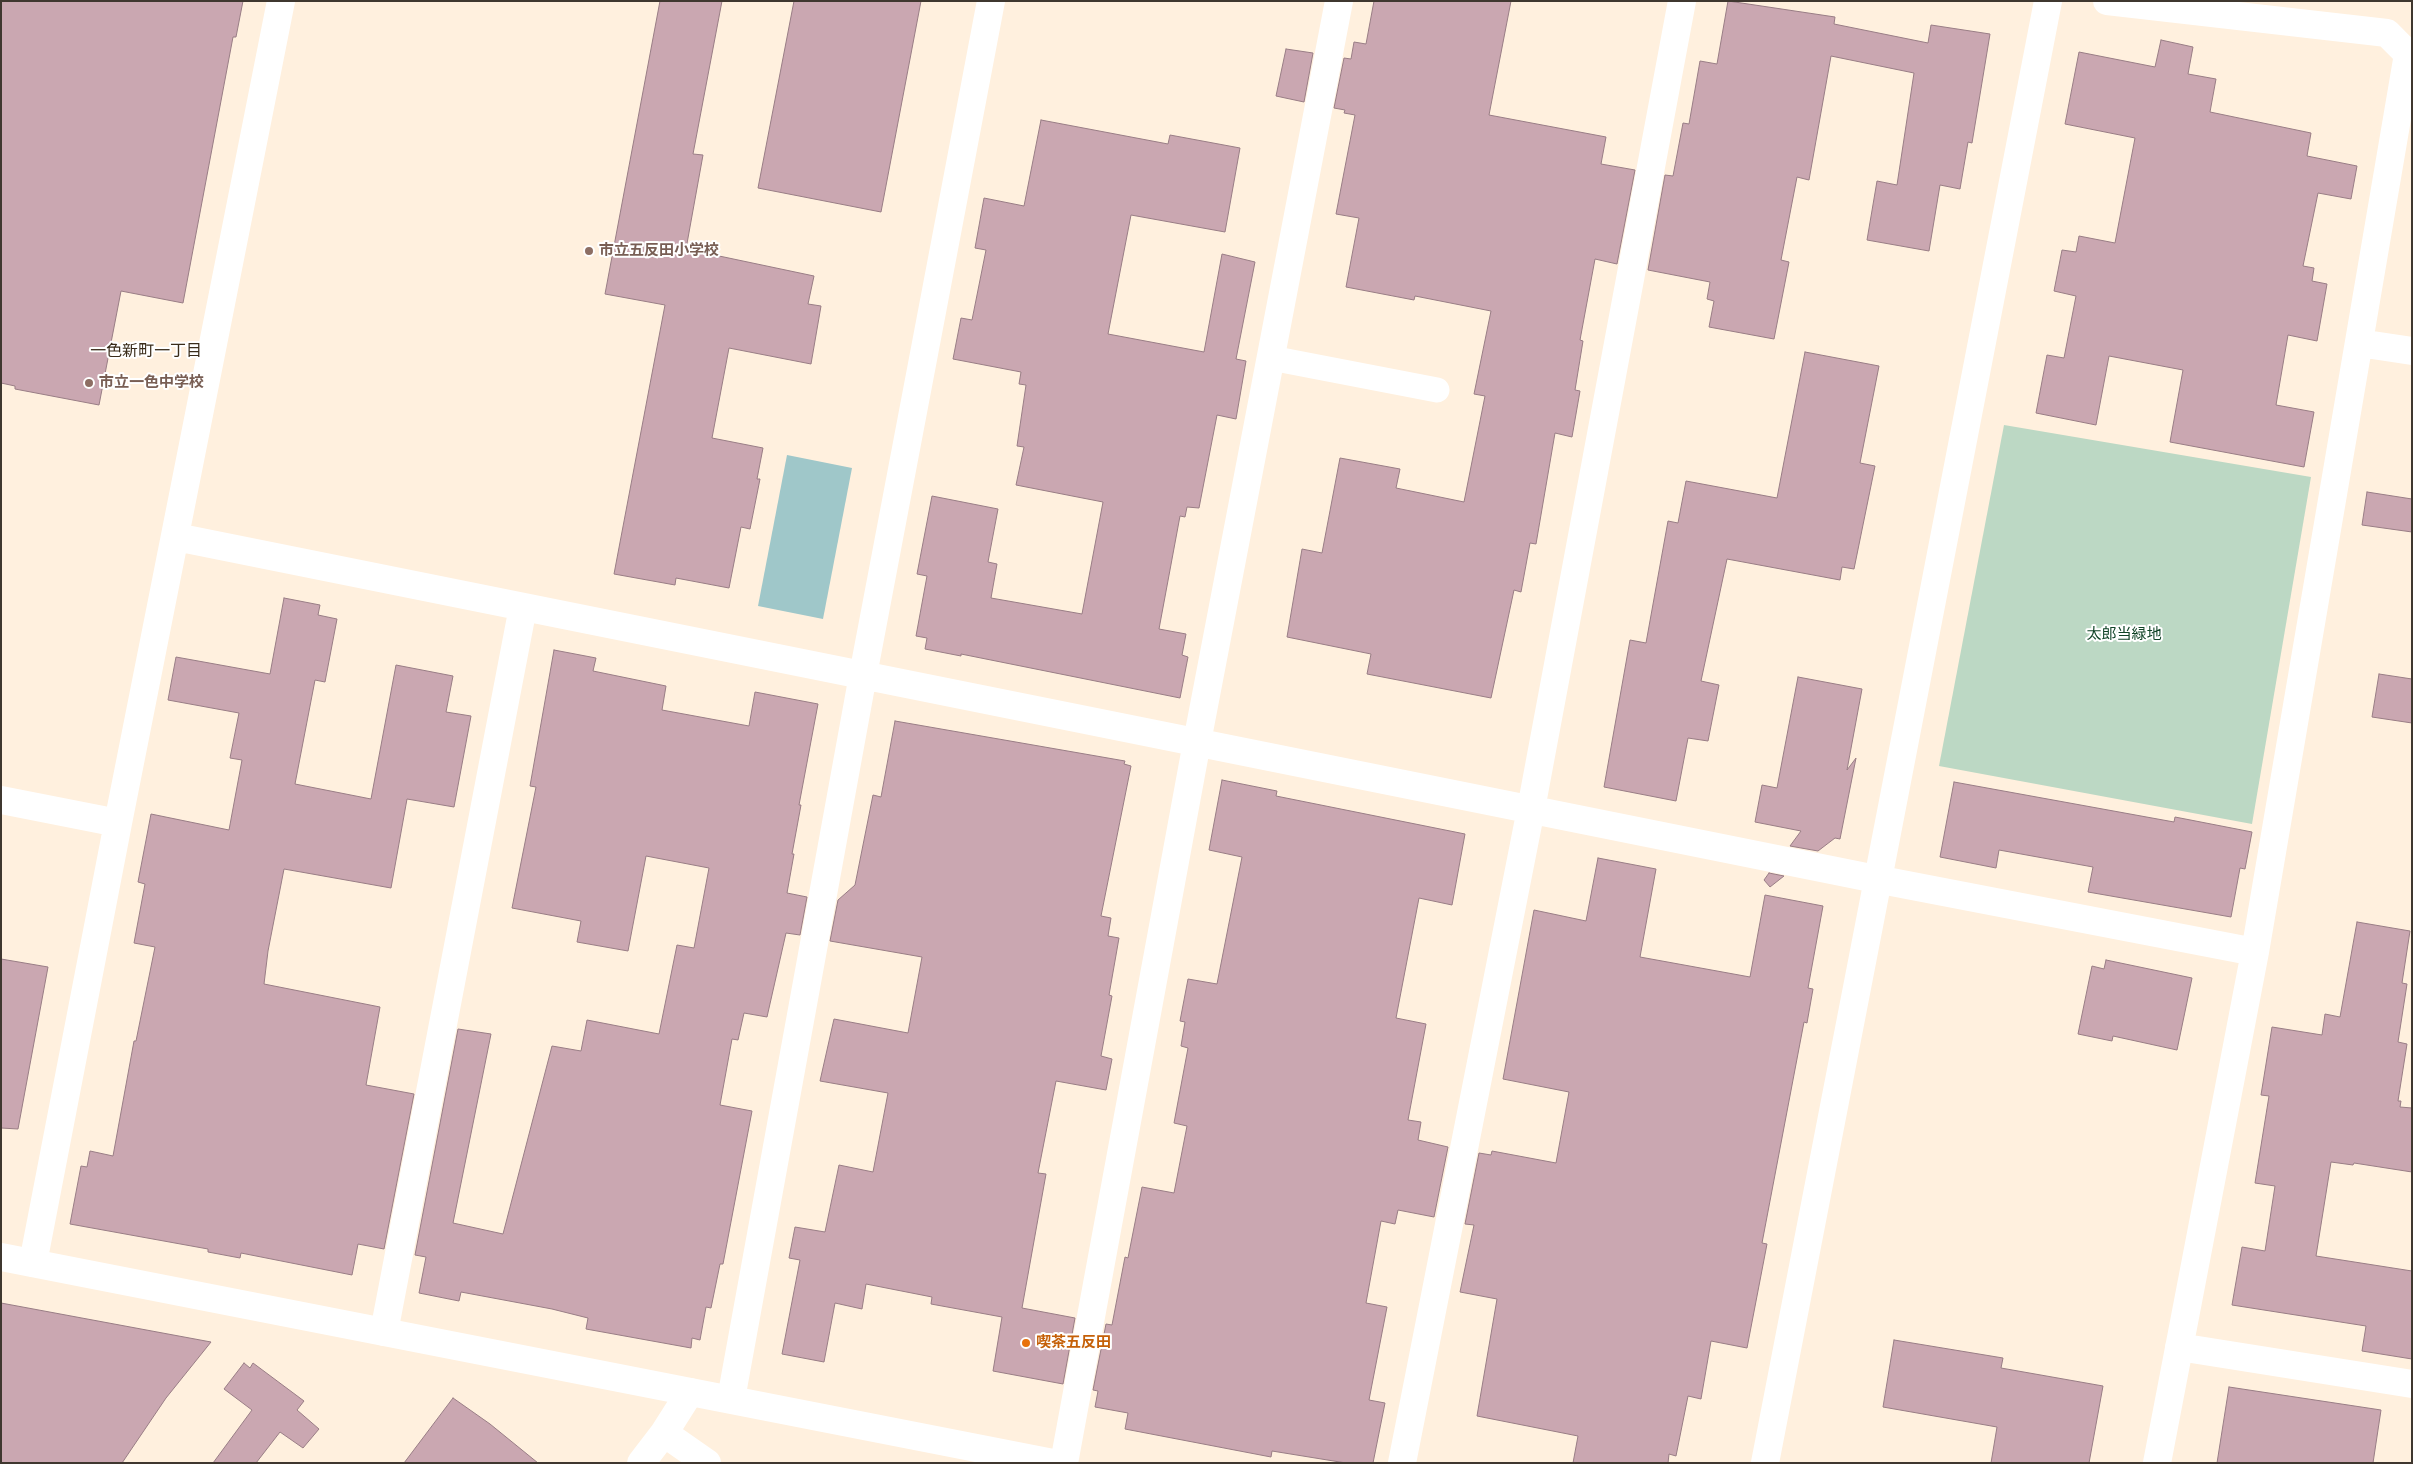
<!DOCTYPE html>
<meta charset="utf-8">
<style>
body{margin:0}
#map{position:relative;width:2413px;height:1464px;overflow:hidden;background:#fff0de;font-family:Arial,sans-serif}
canvas{display:block}
.frame{position:absolute;inset:0;border:2px solid #3f372f;pointer-events:none}
</style>
<div id="map">
<canvas width="2413" height="1464"></canvas>
<div class="frame"></div>
</div>
<script>
const c = document.querySelector('canvas').getContext('2d');
c.lineJoin = 'round';
function fillPath(path, color) { c.fillStyle = color; c.fill(path, 'evenodd'); }
const toPath = rows => new Path2D(rows.map(r => 'M' + r).join(''));
function stroke(path, color, width, dash) { c.strokeStyle = color; c.lineWidth = width; c.lineCap = dash ? 'butt' : 'round'; c.setLineDash(dash || []); c.stroke(path); }
function write(font, color, halo, rows, align = 'center') {
  c.font = font + ' Arial,"Noto Sans JP",sans-serif'; c.lineWidth = 4; c.setLineDash([]); c.textBaseline = 'middle'; c.strokeStyle = halo; c.fillStyle = color; for (const [text, x, y, turn = 0] of rows) {
    c.save(); c.translate(x, y); c.rotate((+turn || 0) * Math.PI / 180); c.textAlign = isNaN(turn) ? turn : align; if (halo) c.strokeText(text, 0, 0); c.fillText(text, 0, 0); c.restore();
  }
}
fillPath(toPath([
 [2004,425,2311,477,2252,824,1939,766]
]), '#bcd8c4');
fillPath(toPath([
 [787,455,852,468,823,619,758,606]
]), '#9fc7c9');
const building = toPath([
 [1,1,243,1,236,37,233,37,183,303,121,291,99,405,15,389,15,386,1,383,1,1],
 [660,1,722,1,693,154,703,155,686,249,814,276,808,304,821,306,811,364,729,348,712,438,763,448,757,479,760,479,750,529,741,527,729,588,676,578,675,585,614,574,665,305,605,294,660,1],
 [794,1,921,1,881,212,758,188,794,1],
 [1374,1,1511,1,1489,115,1606,137,1601,164,1635,170,1617,264,1595,259,1580,340,1583,341,1575,390,1580,391,1572,437,1555,433,1536,544,1530,543,1521,592,1514,590,1491,698,1367,674,1371,654,1287,637,1302,549,1322,553,1340,458,1400,469,1396,488,1464,502,1485,396,1474,394,1491,311,1415,296,1414,300,1346,287,1359,218,1336,214,1355,115,1344,113,1345,110,1334,108,1344,58,1351,59,1354,42,1366,44,1374,1],
 [1728,1,1835,17,1834,24,1928,43,1931,25,1990,34,1972,143,1968,142,1960,189,1940,185,1929,251,1867,240,1877,181,1897,185,1914,73,1831,56,1809,180,1797,177,1781,260,1789,262,1774,339,1709,327,1714,301,1707,299,1710,282,1648,270,1665,175,1673,176,1683,123,1689,124,1700,61,1717,64,1728,1],
 [2161,40,2193,47,2188,74,2216,79,2210,112,2311,133,2307,156,2357,166,2351,199,2318,193,2303,266,2314,268,2312,281,2327,284,2317,341,2288,335,2276,405,2314,412,2304,467,2170,442,2183,370,2109,356,2096,425,2036,413,2047,355,2064,358,2076,296,2054,291,2062,250,2076,252,2079,236,2115,243,2135,138,2065,124,2079,52,2155,67,2161,40],
 [1286,49,1313,53,1304,102,1276,96,1286,49],
 [1041,120,1168,144,1170,135,1240,148,1225,232,1131,215,1108,334,1204,352,1222,254,1255,262,1236,359,1246,361,1236,419,1217,415,1199,508,1187,507,1185,517,1180,516,1159,629,1186,634,1182,655,1188,657,1180,698,961,654,961,656,925,649,927,638,916,636,927,576,917,574,932,496,998,509,988,562,997,564,991,598,1082,614,1103,502,1016,485,1024,447,1017,446,1026,385,1019,384,1021,372,953,359,961,318,972,320,986,250,975,248,984,198,1024,206,1041,120],
 [1805,352,1879,366,1860,463,1875,466,1854,569,1842,567,1840,580,1727,559,1701,681,1719,685,1708,741,1688,738,1676,801,1604,787,1630,640,1646,643,1668,521,1678,523,1686,481,1777,498,1805,352],
 [2367,492,2412,499,2412,532,2362,525,2367,492],
 [284,598,320,605,318,615,337,619,325,682,315,680,295,784,371,799,396,665,453,676,446,712,471,716,454,807,407,799,391,888,284,869,268,951,264,984,380,1007,366,1085,414,1094,384,1249,358,1244,352,1275,241,1253,240,1258,208,1252,208,1249,70,1224,81,1166,87,1167,90,1151,113,1156,134,1041,136,1041,155,947,134,943,145,884,138,882,151,814,229,830,242,760,230,758,239,713,168,700,176,657,270,674,284,598],
 [554,650,596,658,593,671,666,686,662,710,749,726,755,692,818,704,799,805,801,805,792,854,794,854,787,893,807,897,800,935,786,933,767,1017,744,1013,738,1040,732,1039,720,1105,752,1111,723,1264,720,1264,711,1308,706,1307,700,1340,692,1338,691,1348,586,1329,588,1318,552,1309,461,1292,459,1301,419,1293,426,1257,415,1255,458,1029,491,1034,453,1223,503,1234,552,1046,581,1051,587,1020,659,1034,677,945,694,948,709,868,646,856,628,951,577,942,581,921,512,908,536,787,530,786,554,650],
 [2379,674,2412,679,2412,723,2372,717,2379,674],
 [1798,677,1862,689,1847,770,1856,758,1840,839,1835,838,1818,851,1790,846,1801,831,1755,822,1762,785,1777,788,1798,677],
 [895,721,1125,761,1124,764,1131,766,1101,916,1111,918,1108,936,1119,938,1109,995,1112,996,1101,1056,1112,1059,1106,1090,1056,1081,1038,1173,1046,1174,1022,1308,1075,1318,1063,1384,993,1371,1002,1317,931,1304,932,1297,866,1284,862,1309,835,1303,824,1362,782,1354,800,1260,789,1258,795,1227,825,1232,839,1165,873,1172,888,1093,820,1081,834,1019,908,1033,922,957,830,941,838,900,855,885,873,795,881,797,895,721],
 [1222,780,1277,791,1276,796,1465,834,1452,905,1419,898,1396,1018,1426,1024,1408,1120,1421,1122,1418,1140,1448,1147,1434,1217,1398,1210,1395,1224,1381,1221,1366,1303,1387,1307,1369,1400,1385,1403,1373,1463,1346,1463,1272,1451,1271,1457,1125,1429,1128,1413,1095,1407,1098,1391,1093,1390,1106,1324,1112,1325,1125,1257,1128,1258,1142,1187,1174,1193,1187,1126,1174,1123,1188,1048,1181,1046,1185,1022,1180,1021,1188,979,1217,984,1242,857,1209,850,1222,780],
 [1954,782,2174,822,2175,817,2252,832,2245,869,2240,868,2231,917,2088,892,2093,867,1999,850,1996,868,1940,857,1954,782],
 [1598,858,1656,869,1640,957,1750,977,1765,895,1823,906,1808,988,1813,989,1807,1023,1804,1022,1762,1243,1767,1244,1747,1348,1711,1341,1701,1399,1688,1396,1676,1456,1669,1454,1668,1463,1573,1463,1578,1436,1477,1416,1497,1299,1460,1292,1474,1225,1465,1224,1479,1153,1491,1155,1492,1151,1556,1163,1569,1092,1503,1079,1534,910,1586,921,1598,858],
 [1769,873,1784,876,1770,887,1764,880,1769,873],
 [2357,922,2410,931,2402,983,2407,984,2398,1042,2407,1044,2398,1101,2401,1101,2400,1107,2412,1108,2412,1172,2354,1163,2353,1165,2331,1162,2316,1256,2412,1271,2412,1359,2362,1351,2366,1326,2232,1305,2242,1247,2265,1251,2275,1186,2255,1183,2269,1096,2261,1095,2272,1027,2322,1035,2325,1014,2340,1017,2357,922],
 [1,959,48,967,18,1129,1,1128,1,959],
 [2106,960,2192,978,2177,1050,2113,1036,2112,1041,2078,1034,2092,966,2104,969,2106,960],
 [1,1303,211,1342,166,1398,122,1463,1,1463,1,1303],
 [1894,1340,2003,1358,2001,1368,2103,1386,2089,1463,1991,1463,1997,1427,1883,1407,1894,1340],
 [244,1363,250,1368,253,1363,304,1401,297,1410,319,1429,303,1448,280,1432,256,1463,213,1463,252,1410,224,1389,244,1363],
 [2229,1387,2381,1410,2373,1463,2217,1463,2229,1387],
 [453,1398,490,1424,538,1463,404,1463,453,1398]
]);
fillPath(building, '#caa7b1');
stroke(building, '#997d85', 1);
stroke(toPath([
 [1271,358,1437,390]
]), '#fff', 25);
stroke(toPath([
 [2107,1,2387,33,2408,54,2255,952,2157,1463],
 [2359,343,2412,351],
 [176,537,1876,879,2255,952],
 [1,800,118,823],
 [33,1263,118,823,281,1],
 [384,1332,523,607],
 [2179,1347,2412,1384],
 [731,1399,863,675,991,1],
 [664,1433,707,1463],
 [641,1463,664,1433,690,1392],
 [1064,1463,1197,742,1339,1],
 [1402,1463,1531,809,1682,1]
]), '#fff', 28);
stroke(toPath([
 [1,1257,1053,1463],
 [1765,1463,2048,1]
]), '#fff', 28);
for (const [x, y, r, color] of [
 [589,251,5,"#8d6e63"],
 [89,383,5,"#8d6e63"],
 [1026,1343,5,"#e8710a"]
]) { const dot = new Path2D(); dot.arc(x, y, r, 0, 2 * Math.PI); c.fillStyle = color; c.fill(dot); stroke(dot, '#fff', 2); }
write('bold 15px', '#785e54', '#fff', [
 ["市立五反田小学校",599,251],
 ["市立一色中学校",99,383]
], 'left');
write('15px', '#104327', '#fff', [
 ["太郎当緑地",2124,635]
]);
write('bold 15px', '#c56008', '#fff', [
 ["喫茶五反田",1036,1343]
], 'left');
write('16px', '#3a2c1a', '#fff', [
 ["一色新町一丁目",146,352]
]);
</script>
